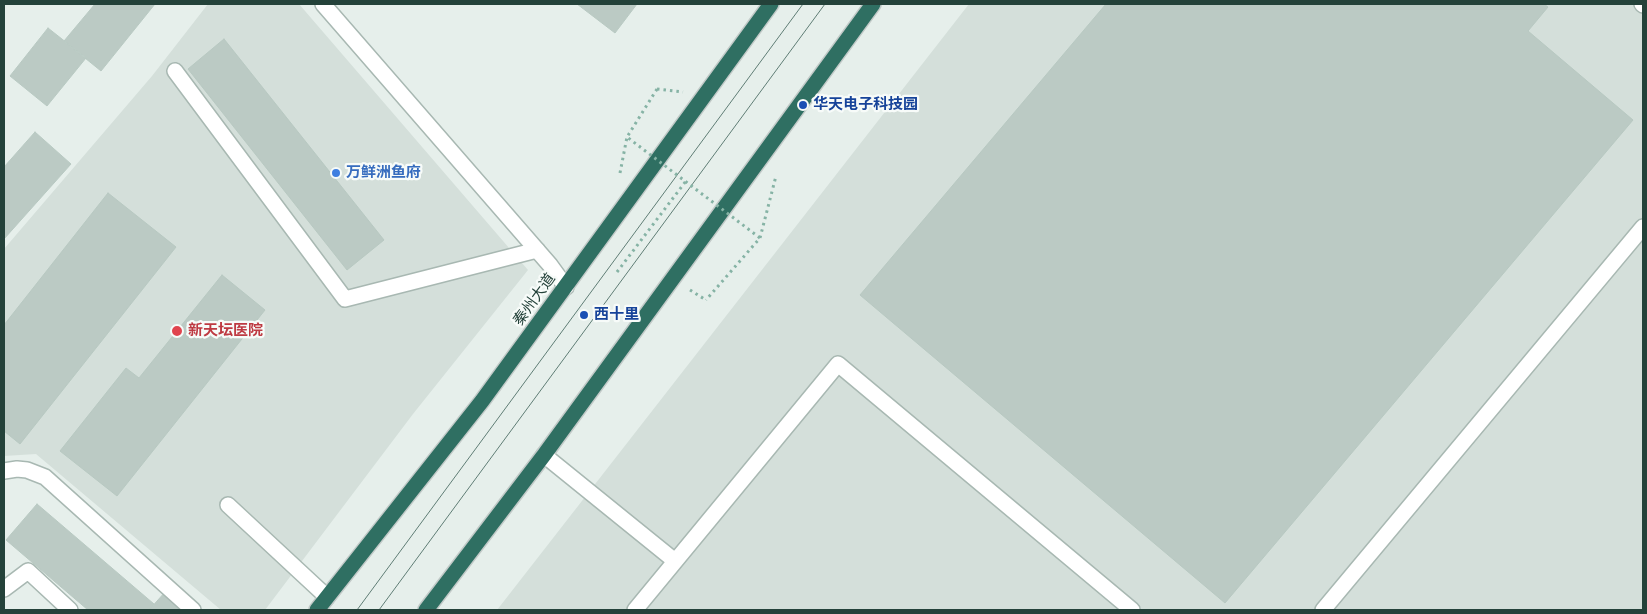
<!DOCTYPE html>
<meta charset="utf-8">
<style>
body{margin:0}
#map{position:relative;width:1647px;height:614px;overflow:hidden;background:#e6efeb;font-family:Roboto,sans-serif}
canvas{display:block}
.frame{position:absolute;inset:0;border:5px solid #24423a;pointer-events:none}
</style>
<div id="map">
<canvas width="1647" height="614"></canvas>
<div class="frame"></div>
</div>
<script>
const c = document.querySelector('canvas').getContext('2d');
c.lineJoin = 'round';
function fillPath(path, color) { c.fillStyle = color; c.fill(path, 'evenodd'); }
const toPath = rows => new Path2D(rows.map(r => 'M' + r).join(''));
function stroke(path, color, width, dash) { c.strokeStyle = color; c.lineWidth = width; c.lineCap = dash ? 'butt' : 'round'; c.setLineDash(dash || []); c.stroke(path); }
function write(font, color, halo, rows, align = 'center') {
  c.font = font + ' Roboto,"Noto Sans SC",sans-serif'; c.lineWidth = 4.5; c.setLineDash([]); c.textBaseline = 'middle'; c.strokeStyle = halo; c.fillStyle = color; for (const [text, x, y, turn = 0] of rows) {
    c.save(); c.translate(x, y); c.rotate((+turn || 0) * Math.PI / 180); c.textAlign = isNaN(turn) ? turn : align; if (halo) c.strokeText(text, 0, 0); c.fillText(text, 0, 0); c.restore();
  }
}
fillPath(toPath([
 [208,4,299,4,528,270,413,414,265,610,221,610,36,454,4,456,4,249,152,76],
 [969,4,1643,4,1643,610,497,610]
]), '#d4dfda');
const building = toPath([
 [95,4,155,4,101,71,64,41,95,4],
 [577,4,637,4,615,33,577,4],
 [1106,4,1544,4,1548,7,1528,31,1633,120,1225,603,860,295,1106,4],
 [48,28,86,58,47,106,10,76,48,28],
 [224,39,384,240,347,270,188,69,224,39],
 [35,132,71,164,4,239,4,167,35,132],
 [108,193,176,247,20,444,4,431,4,325,108,193],
 [222,275,265,310,117,496,60,451,126,368,139,378,222,275],
 [37,504,154,604,149,610,88,610,6,540,37,504],
 [166,591,188,610,149,610,166,591]
]);
fillPath(building, '#bbcac4');
stroke(building, '#b8c9c2', 1);
const lane = toPath([
 [1642,4,1643,5],
 [175,71,345,299,537,250],
 [544,455,675,561],
 [4,471,17,469,27,470,45,477,193,610],
 [228,505,327,597],
 [4,589,28,571,70,610],
 [635,610,838,364,1132,610],
 [1323,610,1643,227]
]);
const street = toPath([
 [323,4,550,265,566,287]
]);
const highway = toPath([
 [317,610,482,401,771,4],
 [426,610,544,455,873,4]
]);
stroke(lane, '#a8b8b2', 18);
stroke(street, '#a8b8b2', 18);
stroke(highway, '#c2cac8', 18);
stroke(toPath([
 [657,89,683,92],
 [620,173,627,137],
 [760,238,776,176],
 [617,272,686,181],
 [690,290,706,300]
]), '#86b3a5', 3, [2.5, 4]);
stroke(lane, '#fff', 15);
stroke(street, '#fff', 15);
stroke(highway, '#2f6f62', 15);
stroke(toPath([
 [357,610,803,4],
 [379,610,825,4]
]), '#5f7d75', 1);
stroke(toPath([
 [657,89,627,137,760,238,706,300]
]), '#86b3a5', 3, [2.5, 4]);
for (const [x, y, r, color] of [
 [803,105,5,"#1a4fb4"],
 [336,173,5,"#3f7fe0"],
 [584,315,5,"#1a4fb4"],
 [177,331,6,"#e0444e"]
]) { const dot = new Path2D(); dot.arc(x, y, r, 0, 2 * Math.PI); c.fillStyle = color; c.fill(dot); stroke(dot, '#f7fbf9', 2); }
write('bold 15px', '#164399', '#f7fbf9', [
 ["华天电子科技园",813,105],
 ["西十里",594,315]
], 'left');
write('bold 15px', '#366cbe', '#f7fbf9', [
 ["万鲜洲鱼府",346,173]
], 'left');
write('15px', '#24423a', '#f7fbf9', [
 ["秦州大道",535,300,-54]
]);
write('bold 15px', '#be3a42', '#f7fbf9', [
 ["新天坛医院",188,331]
], 'left');
</script>
